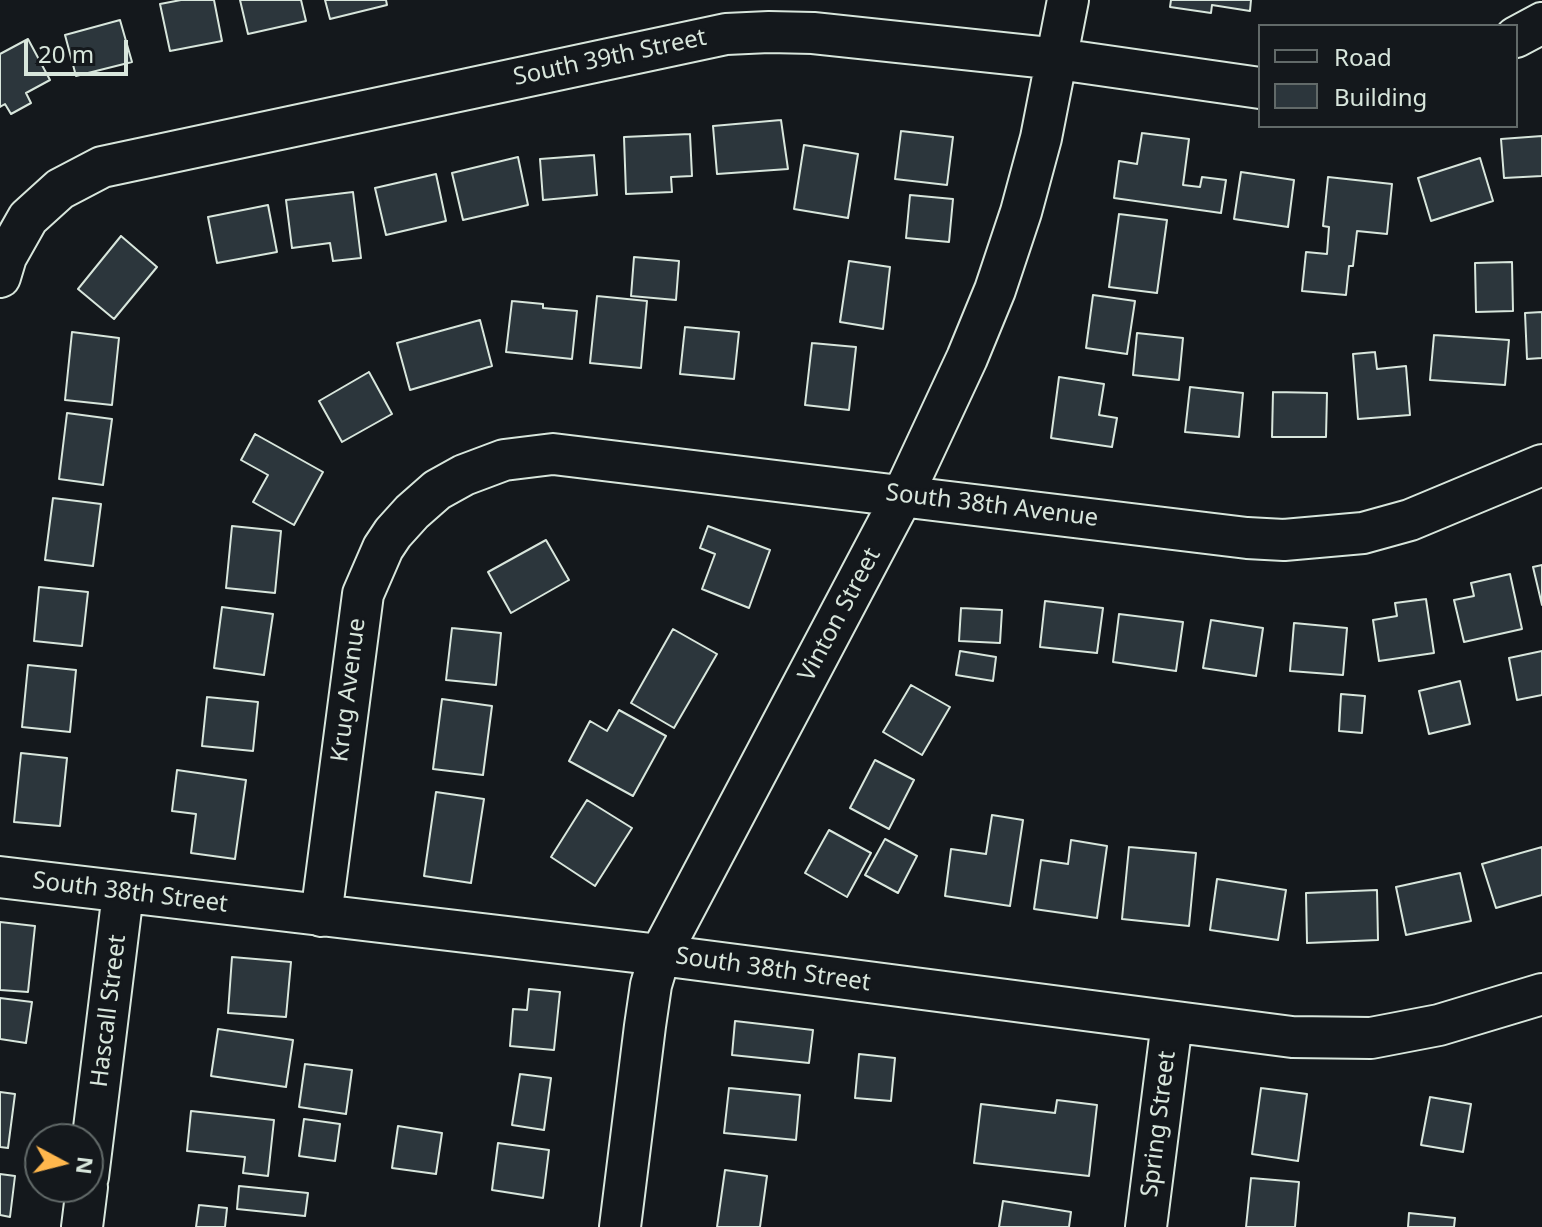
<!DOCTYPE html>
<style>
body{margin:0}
#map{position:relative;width:1542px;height:1227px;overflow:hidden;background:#14181c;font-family:"Noto Sans",sans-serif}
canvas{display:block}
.legend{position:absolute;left:1258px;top:24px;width:260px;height:104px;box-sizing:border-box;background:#14181c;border:2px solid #626a69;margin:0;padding:10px 14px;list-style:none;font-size:24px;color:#d8e6dc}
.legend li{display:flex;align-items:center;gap:16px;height:40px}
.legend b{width:40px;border:2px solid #626a69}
.north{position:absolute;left:24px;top:1123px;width:80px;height:80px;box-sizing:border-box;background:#14181c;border:2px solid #626a69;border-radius:50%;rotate:97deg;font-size:22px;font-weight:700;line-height:32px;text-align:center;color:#d8e6dc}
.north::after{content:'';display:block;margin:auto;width:28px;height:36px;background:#ffb74d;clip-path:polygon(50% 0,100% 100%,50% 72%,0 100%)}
.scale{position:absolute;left:24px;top:40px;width:104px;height:36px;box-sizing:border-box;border:4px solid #d8e6dc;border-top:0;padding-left:10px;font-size:24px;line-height:28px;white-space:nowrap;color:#d8e6dc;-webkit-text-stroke:6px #14181c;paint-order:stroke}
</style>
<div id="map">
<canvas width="1542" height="1227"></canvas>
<ul class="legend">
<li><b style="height:10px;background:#14181c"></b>Road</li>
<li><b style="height:22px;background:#2c363c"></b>Building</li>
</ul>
<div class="north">N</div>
<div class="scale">20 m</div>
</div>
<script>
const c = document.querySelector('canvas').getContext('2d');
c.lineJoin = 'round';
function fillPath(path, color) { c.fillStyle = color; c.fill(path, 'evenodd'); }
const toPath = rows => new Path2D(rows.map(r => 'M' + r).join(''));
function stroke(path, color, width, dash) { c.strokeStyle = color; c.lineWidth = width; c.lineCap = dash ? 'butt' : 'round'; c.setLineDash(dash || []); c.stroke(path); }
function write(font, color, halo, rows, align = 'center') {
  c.font = font + ' "Noto Sans",sans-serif'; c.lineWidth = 6; c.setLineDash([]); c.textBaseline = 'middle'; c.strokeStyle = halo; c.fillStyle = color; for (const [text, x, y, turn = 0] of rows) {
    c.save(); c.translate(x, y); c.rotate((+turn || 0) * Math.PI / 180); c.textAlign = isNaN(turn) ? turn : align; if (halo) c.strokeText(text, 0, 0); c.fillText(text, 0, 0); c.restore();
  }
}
const building = toPath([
 [181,0,214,0,222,41,170,51,160,4,181,0],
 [240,0,301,0,306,21,248,34,240,0],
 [325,0,386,0,387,5,330,19,325,0],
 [1171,0,1251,0,1250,11,1212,5,1211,13,1170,7,1171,0],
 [120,20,132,62,76,76,65,35,120,20],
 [28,39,50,80,26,93,31,103,11,114,5,104,0,107,0,54,28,39],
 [781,120,788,169,717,174,713,126,781,120],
 [901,131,953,137,947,185,895,179,901,131],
 [1142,133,1189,139,1183,185,1200,187,1202,177,1226,180,1221,213,1114,198,1119,161,1137,164,1142,133],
 [690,134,692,176,671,177,672,192,626,194,624,137,690,134],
 [1542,136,1542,176,1504,178,1501,139,1542,136],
 [804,145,858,154,848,218,794,209,804,145],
 [594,155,597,195,543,200,540,159,594,155],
 [518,157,528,205,463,220,452,173,518,157],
 [1480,158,1493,201,1431,221,1418,178,1480,158],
 [1241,172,1294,180,1288,227,1234,219,1241,172],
 [436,174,446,221,386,235,375,188,436,174],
 [1328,177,1392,184,1387,234,1357,231,1353,266,1349,266,1346,295,1302,291,1306,252,1327,254,1329,227,1323,226,1328,177],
 [353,192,361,258,333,261,330,243,292,248,286,200,353,192],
 [910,195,953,199,949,242,906,238,910,195],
 [268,205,277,252,217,263,208,217,268,205],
 [1119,214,1167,220,1157,293,1109,287,1119,214],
 [121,236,157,267,114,319,78,289,121,236],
 [634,257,679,261,676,300,631,296,634,257],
 [849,261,890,267,883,329,840,322,849,261],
 [1512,262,1513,311,1476,312,1475,263,1512,262],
 [1093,295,1135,301,1127,354,1086,348,1093,295],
 [597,296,647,301,641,368,590,363,597,296],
 [512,301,543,304,543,308,577,311,572,359,506,352,512,301],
 [1542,312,1542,358,1527,359,1525,313,1542,312],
 [480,320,492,366,410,390,397,343,480,320],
 [685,327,739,332,734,379,680,374,685,327],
 [72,332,119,338,112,405,65,400,72,332],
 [1137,333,1183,338,1179,380,1133,375,1137,333],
 [1434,335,1509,340,1505,385,1430,380,1434,335],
 [812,343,856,347,849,410,805,405,812,343],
 [1375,352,1377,369,1406,366,1410,415,1358,419,1353,354,1375,352],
 [369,372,392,414,342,442,319,401,369,372],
 [1059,377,1104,384,1099,415,1117,418,1112,447,1051,438,1059,377],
 [1190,387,1243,393,1239,437,1185,432,1190,387],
 [1273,392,1327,393,1326,437,1272,437,1273,392],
 [67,413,112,419,103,485,59,479,67,413],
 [255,434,323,472,294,525,253,502,268,475,241,460,255,434],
 [53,498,101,504,93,566,45,560,53,498],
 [232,526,281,531,275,593,226,588,232,526],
 [708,526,770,550,749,608,702,589,715,554,700,548,708,526],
 [546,540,569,580,511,613,488,572,546,540],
 [1542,565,1542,605,1533,567,1542,565],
 [1510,574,1522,629,1464,642,1454,600,1474,596,1471,583,1510,574],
 [39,587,88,592,82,646,34,641,39,587],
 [1426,599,1434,653,1379,661,1373,620,1397,616,1395,603,1426,599],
 [1045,601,1103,608,1097,653,1040,647,1045,601],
 [222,607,273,614,264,675,214,668,222,607],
 [961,608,1002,610,1000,643,959,641,961,608],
 [1119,614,1183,622,1176,671,1113,662,1119,614],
 [1211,620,1263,628,1256,676,1203,668,1211,620],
 [1294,623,1347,628,1343,675,1290,671,1294,623],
 [452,628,501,633,496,685,446,680,452,628],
 [673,629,717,654,674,728,631,703,673,629],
 [960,651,996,657,993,681,956,675,960,651],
 [1542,651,1542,695,1517,700,1509,658,1542,651],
 [28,665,76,670,70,732,22,727,28,665],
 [1460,681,1470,724,1429,734,1419,691,1460,681],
 [911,685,950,707,922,755,883,732,911,685],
 [1341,694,1365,696,1362,733,1339,731,1341,694],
 [207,697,258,702,253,751,202,746,207,697],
 [442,699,492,706,483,775,433,769,442,699],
 [619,710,666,736,633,796,569,761,590,721,607,731,619,710],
 [21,753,67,758,60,826,14,822,21,753],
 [875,760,914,780,889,829,850,808,875,760],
 [177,770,246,780,235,859,191,853,196,814,172,811,177,770],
 [436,792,484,799,471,883,424,876,436,792],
 [587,800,632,828,595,886,551,857,587,800],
 [992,815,1023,820,1010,906,945,896,951,849,986,854,992,815],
 [829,830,871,853,847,897,805,873,829,830],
 [885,839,917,856,898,893,865,875,885,839],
 [1071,840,1107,846,1097,918,1034,909,1041,860,1068,864,1071,840],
 [1129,847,1196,853,1189,926,1122,919,1129,847],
 [1542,847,1542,895,1496,908,1482,864,1542,847],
 [1460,873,1471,921,1406,935,1396,887,1460,873],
 [1217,879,1286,890,1278,940,1210,930,1217,879],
 [1377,890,1378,940,1307,943,1306,893,1377,890],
 [0,922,35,926,28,992,0,990,0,922],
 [232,957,291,962,286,1017,228,1013,232,957],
 [529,989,560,992,554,1050,510,1046,513,1009,527,1010,529,989],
 [0,998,32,1002,26,1043,0,1039,0,998],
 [735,1021,813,1030,809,1063,732,1055,735,1021],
 [218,1029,293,1040,286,1087,211,1076,218,1029],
 [859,1054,895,1058,891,1101,855,1098,859,1054],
 [305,1064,352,1070,346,1114,299,1107,305,1064],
 [520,1074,551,1078,544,1130,512,1125,520,1074],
 [729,1088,800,1095,796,1140,724,1133,729,1088],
 [1261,1088,1307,1094,1298,1161,1252,1154,1261,1088],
 [0,1092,15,1094,8,1148,0,1147,0,1092],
 [1430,1097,1471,1104,1463,1152,1421,1145,1430,1097],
 [1057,1100,1097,1105,1089,1176,974,1163,981,1104,1055,1113,1057,1100],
 [191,1111,274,1120,268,1176,243,1173,245,1157,187,1151,191,1111],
 [304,1119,340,1124,335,1161,299,1156,304,1119],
 [398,1126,442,1133,436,1174,392,1168,398,1126],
 [498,1143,549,1150,543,1198,492,1190,498,1143],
 [725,1170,767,1176,760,1227,717,1227,725,1170],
 [0,1174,15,1176,10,1217,0,1215,0,1174],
 [1251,1178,1299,1182,1295,1227,1246,1227,1251,1178],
 [239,1186,308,1193,305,1216,237,1209,239,1186],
 [1003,1201,1071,1212,1069,1227,999,1227,1003,1201],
 [199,1205,227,1208,225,1227,196,1227,199,1205],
 [1409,1213,1455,1218,1454,1227,1408,1227,1409,1213]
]);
fillPath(building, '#2c363c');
stroke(building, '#d8e6dc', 2);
const minor = toPath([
 [1516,37,1542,23],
 [0,277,6,257,28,218,60,189,102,167,726,34,769,32,813,33,1058,59,1260,88],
 [0,877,660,955,1292,1037,1371,1038,1439,1025,1542,994],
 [321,916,363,594,383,548,393,533,412,512,437,490,464,475,504,460,553,454,1247,538,1284,540,1363,533,1410,520,1542,465],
 [88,1177,123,893],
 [82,1227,87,1187],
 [620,1227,645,1026,651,985,660,955,903,495,967,358,995,290,1021,212,1041,138,1068,0],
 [1146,1227,1172,1022]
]);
stroke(minor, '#d8e6dc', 44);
stroke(minor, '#14181c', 40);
write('24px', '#d8e6dc', '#14181c', [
 ["South 39th Street",610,58,-12],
 ["South 38th Avenue",992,506,7],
 ["Vinton Street",840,615,-62],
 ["Krug Avenue",349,690,-83],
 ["South 38th Street",130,893,7],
 ["South 38th Street",773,970,8],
 ["Hascall Street",109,1011,-83],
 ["Spring Street",1159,1124,-83]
]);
</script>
